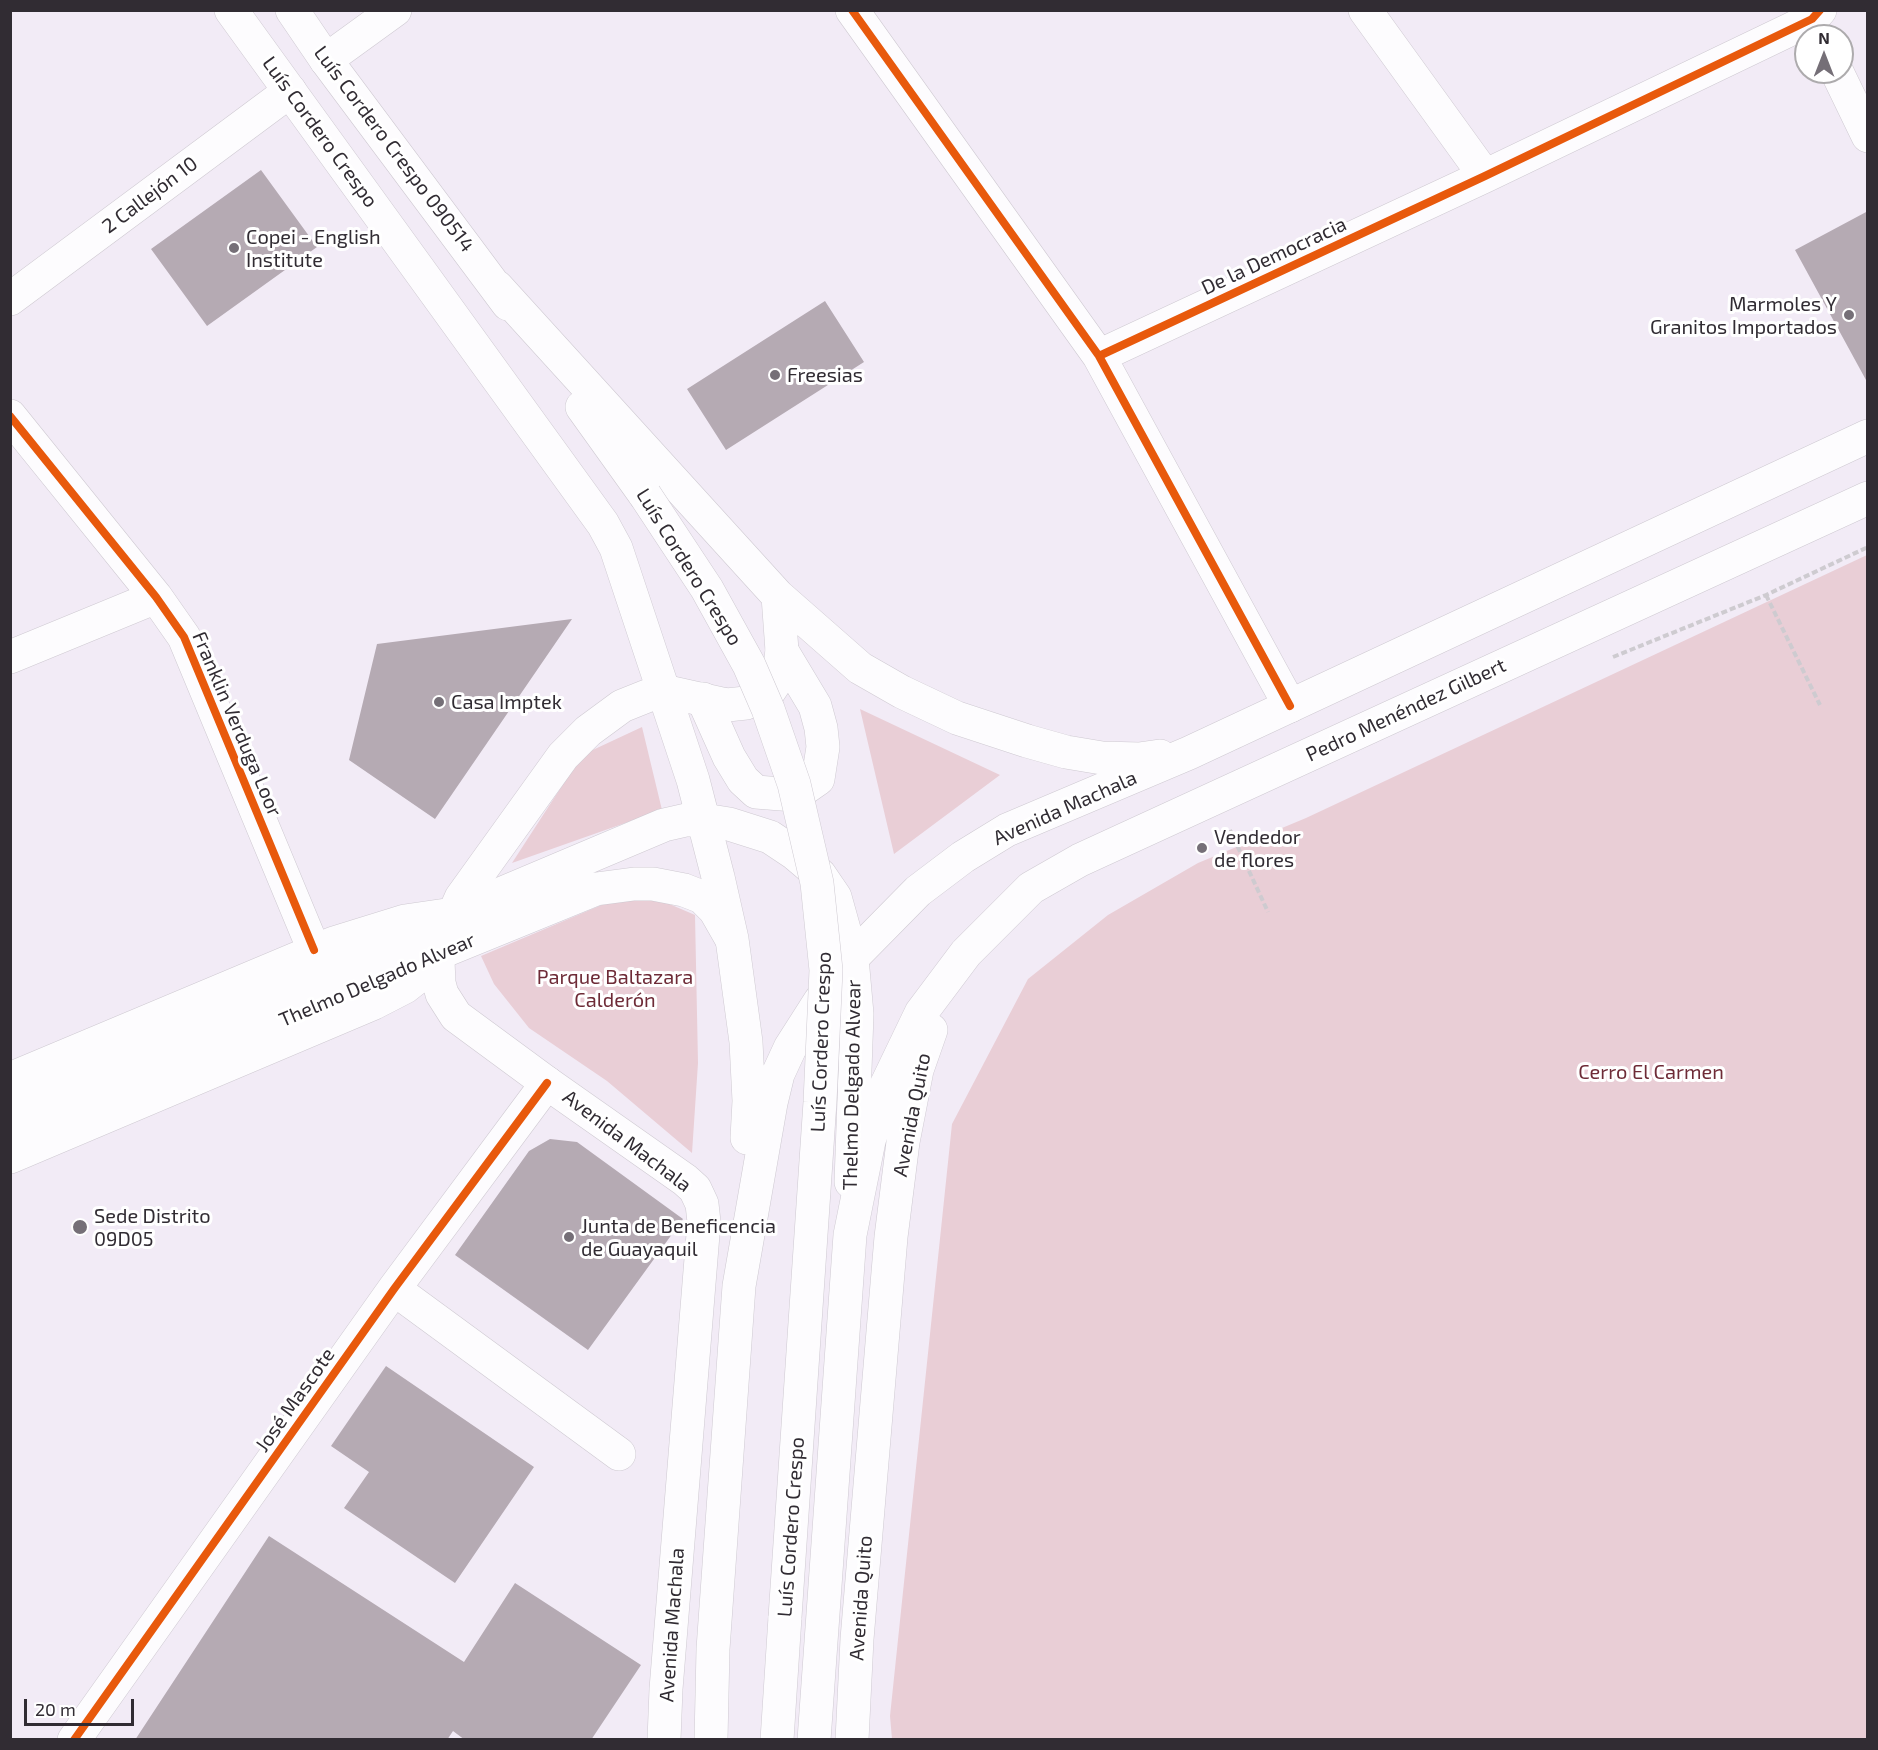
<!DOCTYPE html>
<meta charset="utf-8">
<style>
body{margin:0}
#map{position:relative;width:1878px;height:1750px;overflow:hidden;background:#f2ebf6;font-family:"Exo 2",sans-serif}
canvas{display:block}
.frame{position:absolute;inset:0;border:12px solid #312c33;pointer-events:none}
.north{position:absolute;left:1794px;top:24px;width:60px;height:60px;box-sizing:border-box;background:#fff;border:2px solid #adabad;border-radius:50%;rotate:0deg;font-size:16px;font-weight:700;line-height:24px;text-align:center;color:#312c33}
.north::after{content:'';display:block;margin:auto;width:21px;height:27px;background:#756f77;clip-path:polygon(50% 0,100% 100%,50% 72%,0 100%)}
.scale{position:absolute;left:24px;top:1699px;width:110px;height:27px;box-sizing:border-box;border:3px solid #312c33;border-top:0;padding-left:8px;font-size:18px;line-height:21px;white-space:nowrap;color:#312c33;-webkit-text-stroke:4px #fff;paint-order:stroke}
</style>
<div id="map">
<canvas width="1878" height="1750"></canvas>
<div class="frame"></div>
<div class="north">N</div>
<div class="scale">20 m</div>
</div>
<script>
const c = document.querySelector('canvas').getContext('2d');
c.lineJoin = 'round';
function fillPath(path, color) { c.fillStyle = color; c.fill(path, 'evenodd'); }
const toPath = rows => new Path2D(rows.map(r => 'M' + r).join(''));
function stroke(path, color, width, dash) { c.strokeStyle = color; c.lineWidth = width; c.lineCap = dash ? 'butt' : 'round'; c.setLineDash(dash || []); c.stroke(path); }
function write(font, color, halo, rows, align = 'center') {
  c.font = font + ' "Exo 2",sans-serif'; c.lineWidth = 6; c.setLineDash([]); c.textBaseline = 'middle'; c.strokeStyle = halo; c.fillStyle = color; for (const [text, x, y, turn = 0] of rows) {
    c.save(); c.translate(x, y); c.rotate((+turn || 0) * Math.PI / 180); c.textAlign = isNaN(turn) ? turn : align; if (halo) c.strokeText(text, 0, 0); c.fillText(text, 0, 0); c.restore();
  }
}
fillPath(toPath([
 [1867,555,1867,1739,892,1739,890,1716,952,1124,1028,979,1108,915,1198,863,1306,818],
 [860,709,1000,775,894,854],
 [642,727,662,810,512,863,582,755],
 [640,897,667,903,695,915,698,1063,692,1153,607,1081,529,1028,494,984,481,956,611,901]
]), '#e9ced6');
fillPath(toPath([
 [261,170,317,247,207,326,151,249],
 [1868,211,1868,379,1866,380,1795,250],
 [825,301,864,362,726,450,687,389],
 [572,619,435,819,349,760,377,644],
 [550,1139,577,1142,683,1219,588,1350,455,1255,529,1151],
 [386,1366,534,1467,455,1583,344,1508,369,1472,331,1446],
 [269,1536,464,1662,515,1583,641,1665,591,1740,465,1740,453,1731,447,1740,135,1740]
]), '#b5aab3');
const minor = toPath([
 [852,10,1099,356,1290,706],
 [1365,10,1485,176],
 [326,60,395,10],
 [1837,72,1868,136],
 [10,299,290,91],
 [1099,356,1485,176,1812,19,1820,10],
 [10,416,156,597,184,637,314,950],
 [10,657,156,597],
 [703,699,729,757,743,780,756,792,794,795,805,788,818,779,823,747,821,728,815,706,782,651],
 [10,1101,664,825,686,820,704,820,729,824,770,837,794,853,820,875,835,897,852,958,857,1014,851,1182],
 [10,1134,439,953,596,889,634,884,653,884,684,890,702,897,715,910,731,938],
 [394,1289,619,1454],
 [74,1740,394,1289,547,1083]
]);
const major = toPath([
 [231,10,603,524,616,548,693,780,718,877,732,939,746,1042,749,1101,747,1138],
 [292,10,326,60,508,304],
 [497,287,778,596,860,668,902,692,957,718,1027,741,1066,752,1102,758,1139,759,1160,756],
 [582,407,645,495],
 [10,1079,334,943,405,921,453,914],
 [10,1157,374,1003,405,987,438,961],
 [664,1740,666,1689,704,1222,702,1204,695,1189,685,1180,547,1083,456,1016,442,994,439,983,438,961,445,934,461,898,563,756,588,731,622,706,647,696,664,691,727,705,746,703,768,693,778,678,782,651,778,596],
 [711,1740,713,1649,739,1286,771,1103,778,1074,790,1048,820,1001,852,958,918,891,963,857,1007,830,1189,753,1868,436],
 [777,1740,785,1617],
 [814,1740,850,1235,869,1141,882,1094,921,1013,966,953,1031,888,1080,860,1868,498],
 [852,1740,857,1639,891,1237,903,1142,917,1070,931,1030]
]);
stroke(minor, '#cec9d1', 34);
stroke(major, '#cec9d1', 34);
stroke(toPath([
 [1766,595,1820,705],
 [1613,657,1766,595,1868,547],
 [1230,830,1268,912]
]), '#cecbd0', 4, [6, 3]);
stroke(minor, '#fdfcfe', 33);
stroke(major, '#fdfcfe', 33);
const majorBridge = toPath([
 [645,495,707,589,749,665,768,709,794,784,817,883,826,970,820,1102,785,1617]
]);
stroke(majorBridge, '#cec9d1', 34, []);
stroke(majorBridge, '#fdfcfe', 33);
stroke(toPath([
 [852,10,1099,356,1290,706],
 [1099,356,1485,176,1812,19,1820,10],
 [10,416,156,597,184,637,314,950],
 [74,1740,394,1289,547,1083]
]), '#e8590c', 8);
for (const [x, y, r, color] of [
 [234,248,6,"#756f77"],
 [1849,315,6,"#756f77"],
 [775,375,6,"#756f77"],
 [439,702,6,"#756f77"],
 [1202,848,6,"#756f77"],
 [80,1227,8,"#756f77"],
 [569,1237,6,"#756f77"]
]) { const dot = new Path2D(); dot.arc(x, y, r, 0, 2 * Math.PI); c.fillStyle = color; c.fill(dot); stroke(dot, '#fff', 2); }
write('20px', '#312c33', '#fff', [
 ["Luís Cordero Crespo",320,132,54],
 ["Luís Cordero Crespo 090514",394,149,53],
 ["2 Callejón 10",150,195,-37],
 ["De la Democracia",1274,256,-25],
 ["Luís Cordero Crespo",689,567,58],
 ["Pedro Menéndez Gilbert",1406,710,-25],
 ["Franklin Verduga Loor",237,724,67],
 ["Avenida Machala",1065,808,-24],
 ["Thelmo Delgado Alvear",377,980,-23],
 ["Luís Cordero Crespo",821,1042,-88],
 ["Thelmo Delgado Alvear",852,1085,-89],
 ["Avenida Quito",912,1115,-79],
 ["Avenida Machala",627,1141,37],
 ["José Mascote",295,1400,-55],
 ["Luís Cordero Crespo",791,1527,-86],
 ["Avenida Quito",861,1598,-86],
 ["Avenida Machala",672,1625,-86]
]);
write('20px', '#312c33', '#fff', [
 ["Copei - English",246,237],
 ["Institute",246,260],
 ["Marmoles Y",1837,304,"right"],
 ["Granitos Importados",1837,327,"right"],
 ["Freesias",787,375],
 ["Casa Imptek",451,702],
 ["Vendedor",1214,837],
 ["de flores",1214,860],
 ["Sede Distrito",94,1216],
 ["09D05",94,1239],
 ["Junta de Beneficencia",581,1226],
 ["de Guayaquil",581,1249]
], 'left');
write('20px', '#6e2b37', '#fff', [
 ["Parque Baltazara",615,977],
 ["Calderón",615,1000],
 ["Cerro El Carmen",1651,1072]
]);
</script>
